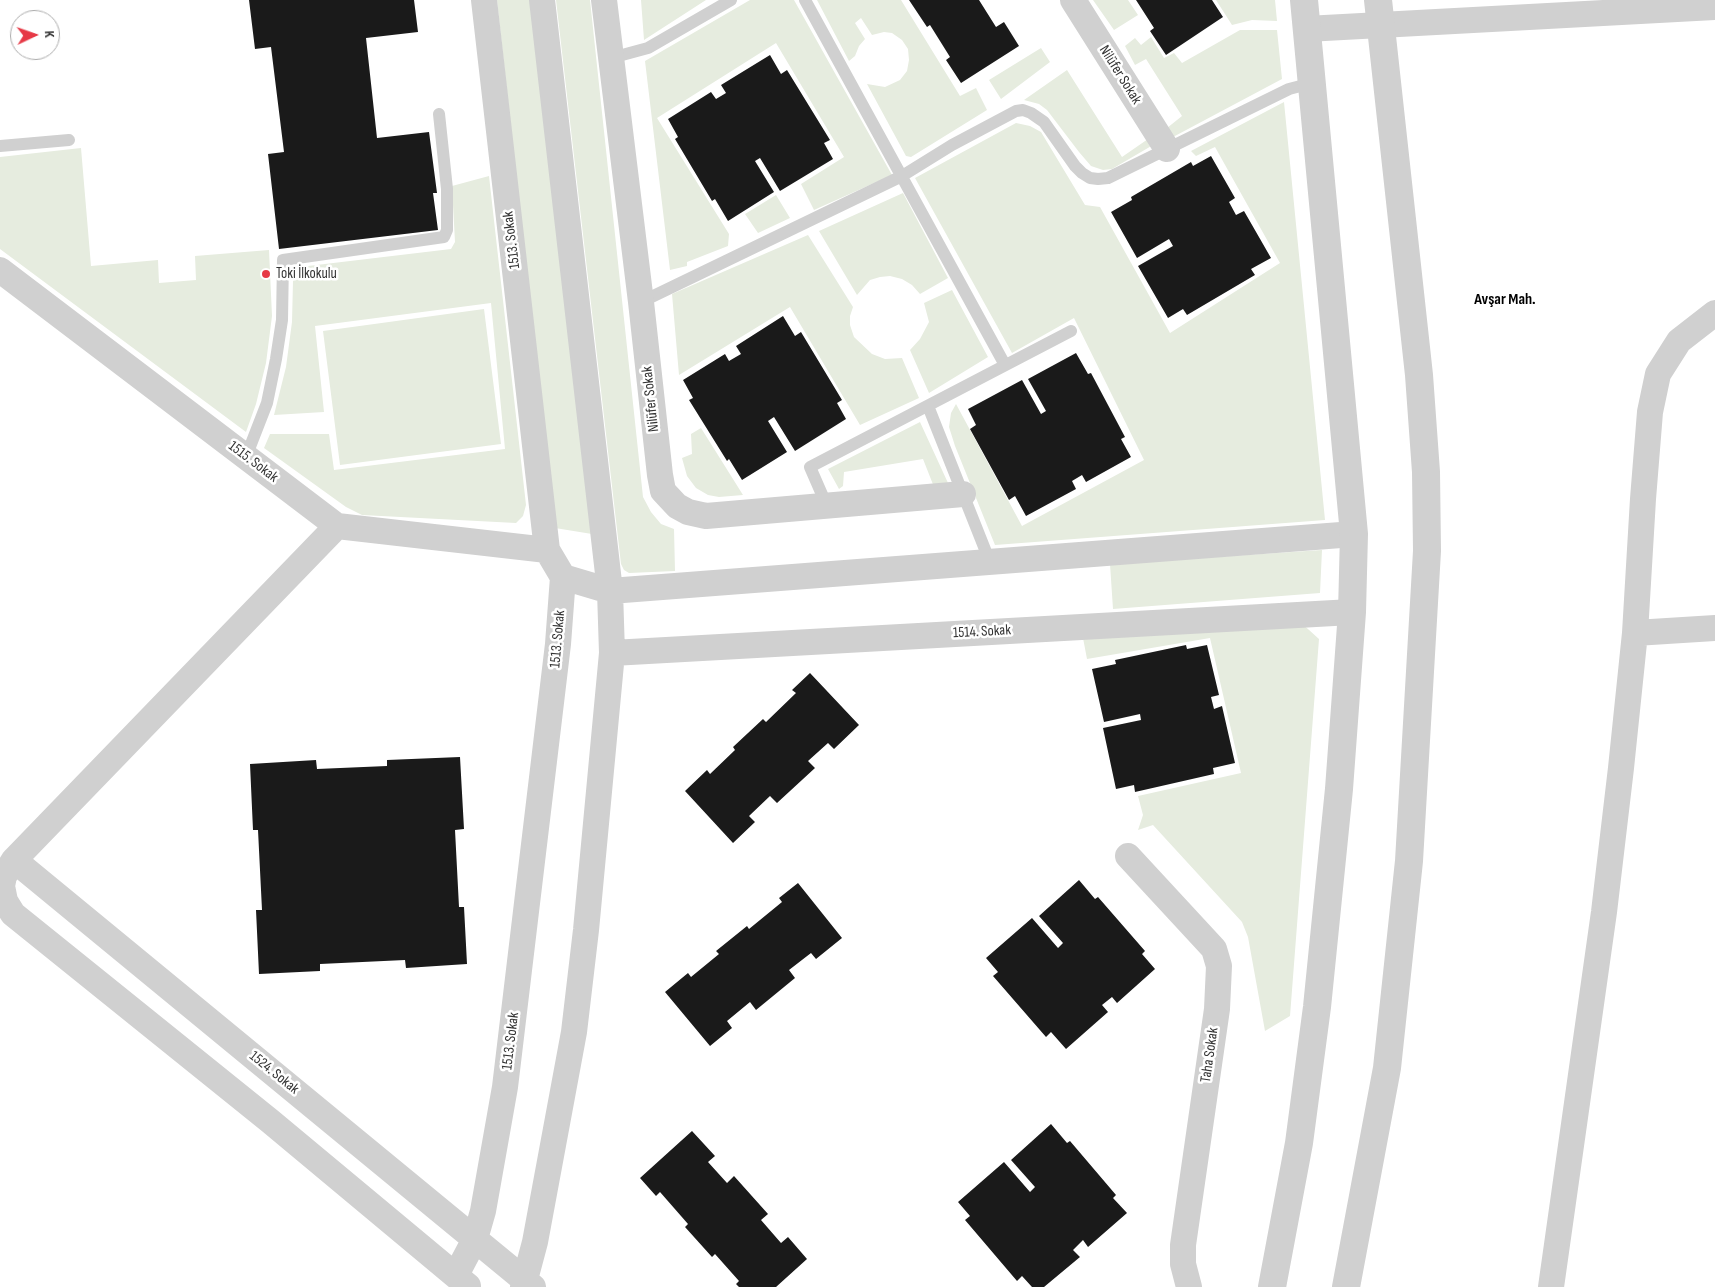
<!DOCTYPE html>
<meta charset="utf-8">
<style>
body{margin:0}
#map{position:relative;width:1715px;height:1287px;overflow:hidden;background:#fff;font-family:"Sofia Sans Condensed",sans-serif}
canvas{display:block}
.north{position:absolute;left:10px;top:10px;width:50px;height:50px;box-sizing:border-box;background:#fff;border:1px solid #adadad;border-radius:50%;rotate:87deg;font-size:14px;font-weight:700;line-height:20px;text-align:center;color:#333}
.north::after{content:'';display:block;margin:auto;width:18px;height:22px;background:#e63946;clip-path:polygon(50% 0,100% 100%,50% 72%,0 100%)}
</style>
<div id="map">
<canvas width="1715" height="1287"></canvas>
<div class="north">K</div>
</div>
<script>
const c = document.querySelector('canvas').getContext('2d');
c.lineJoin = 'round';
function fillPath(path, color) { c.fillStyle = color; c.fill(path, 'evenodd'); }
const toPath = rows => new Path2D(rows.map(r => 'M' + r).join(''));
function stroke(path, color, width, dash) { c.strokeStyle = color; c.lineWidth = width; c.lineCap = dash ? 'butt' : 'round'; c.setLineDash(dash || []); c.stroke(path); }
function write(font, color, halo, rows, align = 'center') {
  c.font = font + ' "Sofia Sans Condensed",sans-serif'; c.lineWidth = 5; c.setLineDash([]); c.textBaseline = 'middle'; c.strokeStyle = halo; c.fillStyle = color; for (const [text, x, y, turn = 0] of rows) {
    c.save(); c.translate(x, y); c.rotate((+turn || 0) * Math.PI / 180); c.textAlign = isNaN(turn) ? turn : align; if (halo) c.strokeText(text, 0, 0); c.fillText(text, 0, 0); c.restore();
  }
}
fillPath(toPath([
 [497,0,530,0,592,534,555,528],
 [556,0,590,0,643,497,651,512,661,524,674,529,675,571,629,573,624,570,621,564],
 [641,0,706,0,644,40],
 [750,0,794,0,892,175,814,210,801,184,844,157,776,43,657,118,729,234,728,246,687,262,687,266,670,270,645,61],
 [817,0,901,0,960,96,976,88,987,110,911,157,906,156,867,84,885,87,900,80,907,71,909,60,908,49,902,40,892,33,884,32,872,35,861,18,855,23,865,39,859,46,855,56,849,61],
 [1093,0,1128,0,1138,15,1114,30],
 [1216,0,1275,0,1277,21,1252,20,1232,25],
 [1240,30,1277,30,1282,79,1173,137,1167,128,1182,116,1146,59,1135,65,1125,46,1135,38,1141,45,1151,37,1164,58,1174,53,1182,63],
 [1041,48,1050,62,1001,99,989,80],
 [1067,70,1122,157,1148,139,1153,145,1112,169,1103,170,1091,166,1079,152,1047,110,1039,104,1024,100],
 [1284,102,1325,520,995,545,955,446,949,427,951,413,956,404,1022,526,1144,460,1074,318,1012,353,915,178,1016,123,1030,126,1041,132,1085,205,1100,207,1170,333,1280,263,1215,147,1196,156,1191,151],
 [81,148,91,266,158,260,159,283,196,280,195,256,269,250,272,316,266,363,256,404,246,432,0,249,0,157],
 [489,176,526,505,523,516,516,523,362,515,346,507,264,448,270,434,329,434,334,470,505,449,491,303,315,326,324,412,274,415,286,367,292,322,293,281,299,272,308,266,451,249,455,242,452,186],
 [903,193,948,278,920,294,912,285,902,279,890,276,880,277,870,280,857,295,819,231],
 [776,195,790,218,758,233,745,214],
 [808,235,853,307,850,316,850,325,854,337,872,354,885,359,902,358,919,398,860,425,790,307,679,375,672,294],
 [952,290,988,357,929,393,910,350,920,339,929,322,924,303],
 [484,309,501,444,340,465,323,331],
 [920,422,948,483,934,487,923,459,844,472,843,486,839,489,828,469],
 [701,428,743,495,719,497,708,495,696,488,687,476,682,458,692,454,691,434],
 [1322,550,1320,593,1113,609,1110,564],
 [1298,620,1319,639,1290,1016,1265,1031,1248,937,1242,922,1153,825,1138,830,1143,815,1138,796,1241,773,1210,638,1087,659,1083,638]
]), '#e6ecdf');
fillPath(toPath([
 [249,0,414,0,418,32,366,38,377,138,429,132,437,193,433,193,438,230,279,249,268,154,284,152,271,47,255,49],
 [909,0,979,0,996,27,1004,22,1019,46,961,83,946,60,950,57,930,25,927,27],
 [1136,0,1212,0,1223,17,1166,55,1150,31,1154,28],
 [770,55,781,74,787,70,830,140,824,143,833,159,780,191,760,158,755,161,774,192,728,221,715,199,712,201,675,139,678,137,668,119,711,92,716,99,726,93,721,85],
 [1211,156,1235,198,1229,202,1236,215,1244,211,1271,258,1251,269,1255,275,1187,315,1183,309,1168,318,1138,266,1173,246,1169,239,1137,258,1111,212,1132,200,1131,197,1191,162,1193,166],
 [783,316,795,336,801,332,842,400,837,403,846,419,795,451,774,417,768,421,787,452,742,480,729,459,727,461,689,400,693,398,683,380,725,354,729,361,741,354,736,346],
 [1076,353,1088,374,1091,373,1125,437,1121,439,1131,457,1086,482,1082,475,1072,481,1076,489,1026,516,1015,496,1009,500,970,429,976,425,968,409,1022,380,1041,414,1046,411,1028,379],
 [1186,645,1187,649,1207,645,1219,695,1211,697,1214,709,1222,706,1235,763,1213,768,1214,774,1135,792,1134,785,1116,789,1103,728,1141,720,1140,714,1104,722,1092,669,1116,664,1115,660],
 [810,673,859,725,834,749,828,743,808,761,815,768,777,803,770,796,749,816,755,822,733,843,685,791,707,770,710,774,735,750,733,747,763,719,766,722,796,693,792,690],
 [460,757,464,829,455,830,459,907,464,907,467,964,406,968,405,960,320,964,320,971,259,974,256,910,262,910,258,830,253,830,250,764,316,760,317,769,387,766,387,760],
 [1079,880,1095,899,1098,897,1145,951,1142,954,1155,969,1117,1003,1112,997,1102,1005,1108,1012,1066,1049,1051,1032,1046,1037,993,976,998,972,986,958,1032,918,1058,948,1063,943,1039,916],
 [798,883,842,938,816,959,811,953,789,970,795,978,756,1010,750,1002,727,1021,732,1028,710,1046,665,992,688,973,691,977,719,954,716,951,747,926,749,929,782,902,779,898],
 [1051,1124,1067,1143,1070,1141,1116,1195,1113,1198,1127,1213,1088,1247,1083,1240,1073,1250,1080,1257,1044,1287,1032,1287,1022,1276,1017,1281,965,1220,970,1216,958,1202,1004,1162,1030,1192,1035,1187,1011,1160],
 [692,1131,715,1156,708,1162,727,1183,734,1176,768,1214,761,1220,781,1243,788,1237,807,1259,776,1287,739,1287,736,1284,739,1281,715,1254,712,1257,685,1227,688,1224,660,1192,656,1196,640,1178]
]), '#1a1a1a');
stroke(toPath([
 [805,0,1005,365],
 [611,58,648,48,731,0],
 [0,146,69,140],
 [641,302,902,176,952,145,1016,111,1023,110,1031,113,1044,122,1075,166,1082,173,1090,178,1098,179,1108,178,1289,89,1312,83],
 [928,406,990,562],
 [246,457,267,403,276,359,282,320,283,260,444,237,447,230,447,189,439,114],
 [827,506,810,467,1071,331]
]), '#d0d0d0', 12);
stroke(toPath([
 [604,0,641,302,660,475,663,491,677,506,688,512,706,516,963,494],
 [1073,0,1167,149],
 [1306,29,1715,7],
 [0,270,337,526,547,550],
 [337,526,14,860,4,876,2,886,5,901,13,914,270,1121,468,1286],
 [563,577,610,591,1354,534],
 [1635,633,1715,628],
 [612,653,1352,612],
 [1128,856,1214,949,1219,966,1217,1009,1183,1245,1183,1264,1189,1287],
 [14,860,533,1287],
 [456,1275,475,1239,483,1211,505,1087,558,644,563,577,547,550,484,0],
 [523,1287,535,1242,574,1032,586,930,612,653,610,591,542,0],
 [1551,1287,1604,912,1621,768,1635,633,1643,499,1650,412,1658,374,1679,341,1715,313]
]), '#d0d0d0', 26);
stroke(toPath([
 [1272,1287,1299,1143,1317,1007,1339,789,1352,612,1354,534,1304,0],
 [1346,1287,1387,1068,1409,861,1427,551,1426,472,1419,375,1378,0]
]), '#d0d0d0', 28);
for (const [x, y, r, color] of [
 [266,274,5,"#e63946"]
]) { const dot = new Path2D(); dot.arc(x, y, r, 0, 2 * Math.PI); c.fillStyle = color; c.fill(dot); stroke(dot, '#fff', 2); }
write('15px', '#333', '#fff', [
 ["Nilüfer Sokak",1120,75,58],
 ["1513. Sokak",512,240,-97],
 ["Nilüfer Sokak",651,399,-96],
 ["1515. Sokak",253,462,37],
 ["1514. Sokak",982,632,-3],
 ["1513. Sokak",558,639,-85],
 ["1513. Sokak",511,1041,-83],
 ["Taha Sokak",1210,1055,-82],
 ["1524. Sokak",274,1073,39]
]);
write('15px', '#333', '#fff', [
 ["Toki İlkokulu",276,274]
], 'left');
write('bold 16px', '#000', '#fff', [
 ["Avşar Mah.",1505,300]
]);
</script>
